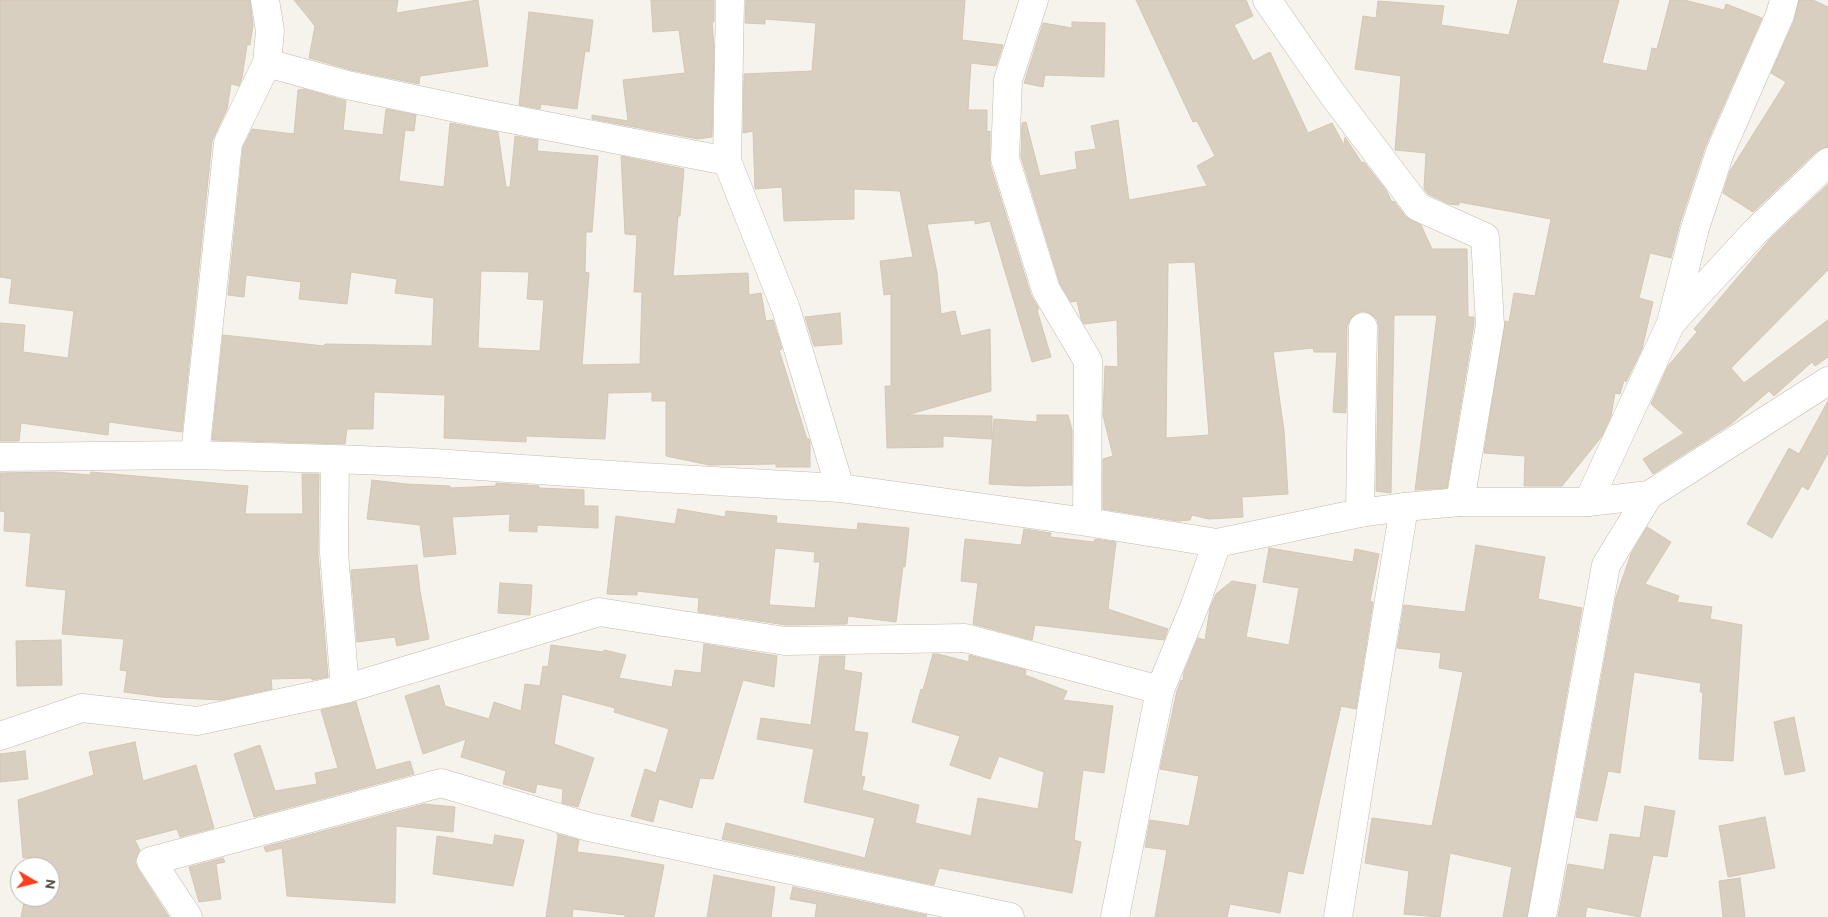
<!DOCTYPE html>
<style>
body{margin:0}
#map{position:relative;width:1828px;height:917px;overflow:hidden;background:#f6f3ec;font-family:Overpass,sans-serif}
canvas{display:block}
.north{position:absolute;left:10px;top:857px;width:50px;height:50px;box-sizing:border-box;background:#fff;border:1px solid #b7b4b0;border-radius:50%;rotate:98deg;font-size:14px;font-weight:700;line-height:20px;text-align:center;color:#4b4439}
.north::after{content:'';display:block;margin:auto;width:18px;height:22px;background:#fc3f1d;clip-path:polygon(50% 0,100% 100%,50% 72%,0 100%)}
</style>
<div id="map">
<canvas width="1828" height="917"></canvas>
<div class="north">N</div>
</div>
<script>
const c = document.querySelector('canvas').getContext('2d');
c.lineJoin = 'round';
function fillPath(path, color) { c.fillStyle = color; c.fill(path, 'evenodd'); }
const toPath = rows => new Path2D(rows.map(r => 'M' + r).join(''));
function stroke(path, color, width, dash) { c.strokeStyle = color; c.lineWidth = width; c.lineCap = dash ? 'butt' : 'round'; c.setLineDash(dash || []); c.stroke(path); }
const building = toPath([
 [0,0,250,0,253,25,250,45,247,45,242,78,239,86,231,84,227,109,212,141,182,432,109,422,108,435,21,423,19,441,0,441,0,323,25,325,23,352,68,358,74,311,9,303,12,279,0,277,0,0],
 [294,0,398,0,396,13,478,0,488,66,420,76,419,84,351,70,309,58,315,26,294,0],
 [651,0,714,0,714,22,712,22,714,46,712,137,698,139,592,119,592,115,628,121,623,80,685,73,679,30,653,32,651,0],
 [746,0,965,0,962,40,1003,45,996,66,971,63,968,110,987,110,987,132,990,131,990,164,1031,295,1039,309,1037,310,1051,357,1032,362,990,221,975,224,975,220,927,224,937,273,941,314,955,311,961,336,990,329,991,391,907,415,992,416,992,439,943,436,943,447,887,448,885,386,891,386,891,294,884,295,880,261,913,257,900,191,854,189,854,219,784,221,782,187,755,189,753,131,743,133,744,74,812,71,816,23,765,19,765,24,745,23,746,0],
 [1136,0,1246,0,1253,16,1234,25,1253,61,1270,52,1308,133,1332,123,1344,145,1345,137,1362,163,1364,162,1386,190,1392,202,1394,201,1406,217,1421,225,1432,249,1467,249,1468,317,1474,317,1474,324,1447,488,1415,490,1437,315,1394,315,1391,493,1376,491,1379,327,1377,320,1371,314,1363,311,1355,314,1350,319,1347,326,1346,413,1333,412,1337,352,1314,352,1313,348,1273,352,1284,431,1288,494,1242,497,1243,517,1209,519,1192,515,1190,520,1178,521,1103,509,1103,459,1113,456,1103,415,1105,366,1118,367,1117,320,1084,324,1081,319,1077,301,1071,302,1060,284,1021,157,1022,123,1026,122,1040,176,1077,169,1075,152,1096,149,1091,126,1118,120,1129,200,1207,186,1197,166,1215,156,1197,121,1193,122,1136,0],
 [1195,262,1209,435,1166,438,1168,263,1195,262],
 [1518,0,1619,0,1602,63,1647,71,1652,48,1657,49,1670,0,1684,0,1724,10,1726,4,1762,18,1705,147,1680,223,1671,258,1650,253,1639,298,1653,302,1642,349,1626,382,1624,380,1620,394,1615,393,1611,416,1602,436,1562,486,1524,486,1525,456,1484,453,1505,321,1509,322,1514,293,1535,296,1551,219,1459,202,1459,205,1449,204,1428,194,1424,189,1426,153,1395,150,1401,76,1355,69,1363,16,1376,18,1378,1,1444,6,1441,25,1509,35,1518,0],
 [1799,0,1813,0,1828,7,1828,147,1817,151,1753,212,1723,193,1730,171,1786,82,1771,73,1794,21,1799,0],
 [529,12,593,20,589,52,585,51,577,109,541,104,540,109,519,105,529,12],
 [1072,22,1105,23,1104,77,1045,75,1043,87,1024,83,1043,23,1072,28,1072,22],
 [304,89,346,101,343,130,383,135,386,109,416,115,414,131,405,130,399,181,444,187,450,123,498,132,506,187,510,187,515,136,538,140,537,151,598,156,592,232,586,232,585,272,589,273,582,365,640,364,642,292,634,292,637,235,625,234,621,156,684,169,680,216,678,216,673,276,748,273,749,295,761,293,766,321,773,320,782,349,779,350,807,439,809,439,810,442,810,467,776,467,776,464,709,465,666,456,666,401,652,401,652,392,608,393,605,439,526,436,526,442,444,438,445,395,374,392,373,429,347,429,345,444,212,440,223,335,324,346,325,344,432,346,434,298,395,293,397,279,351,272,347,304,299,299,301,282,246,275,244,297,228,295,243,147,252,129,294,134,298,90,304,89],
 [481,271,529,272,527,299,544,300,540,351,478,348,481,271],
 [1828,184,1828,270,1731,368,1744,383,1828,320,1828,357,1815,366,1812,362,1774,396,1769,391,1731,424,1653,474,1643,459,1684,433,1651,404,1668,366,1697,332,1694,329,1770,239,1828,184],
 [840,313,842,344,814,346,805,317,840,313],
 [1828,401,1828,453,1808,490,1802,486,1772,538,1747,524,1789,448,1799,454,1828,401],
 [1037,415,1068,415,1072,430,1072,485,1026,486,989,484,994,419,1037,422,1037,415],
 [54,472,90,475,91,472,248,486,245,514,303,514,302,474,319,474,318,554,328,677,312,680,312,678,271,679,272,689,222,700,161,697,124,692,127,671,120,670,124,639,62,634,66,590,26,586,31,533,4,531,5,512,0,511,0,473,54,472],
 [372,480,406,484,450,486,450,488,496,486,496,483,539,486,539,488,584,490,584,506,598,506,598,528,537,525,537,532,509,531,510,514,452,517,456,554,424,557,420,525,367,519,372,480],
 [678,509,725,517,726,511,777,516,776,523,857,530,858,523,909,528,905,567,903,566,896,622,848,616,847,624,786,625,698,612,699,598,637,591,637,595,607,594,616,516,675,524,678,509],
 [775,548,815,552,814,562,820,562,815,608,769,605,775,548],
 [1647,527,1671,542,1645,584,1679,596,1677,602,1712,607,1710,619,1742,625,1733,761,1699,759,1703,692,1700,692,1701,683,1634,672,1620,773,1608,771,1597,821,1576,817,1616,597,1631,554,1647,527],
 [1024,529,1051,533,1050,537,1094,542,1095,539,1116,542,1108,609,1168,629,1164,640,1035,625,1032,640,973,624,978,583,961,581,965,539,1021,545,1024,529],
 [1476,545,1545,557,1538,599,1582,608,1527,917,1503,917,1512,867,1450,853,1440,917,1404,914,1409,871,1365,863,1372,818,1432,826,1463,672,1439,668,1441,653,1397,648,1404,605,1465,612,1476,545],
 [1269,548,1353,562,1355,549,1379,554,1370,601,1373,602,1356,709,1341,706,1303,874,1288,871,1280,913,1230,904,1227,917,1155,917,1167,850,1145,847,1150,820,1189,826,1199,776,1160,769,1177,691,1181,680,1183,681,1184,672,1198,638,1205,640,1210,608,1216,594,1232,581,1256,585,1246,637,1289,645,1299,588,1263,582,1269,548],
 [417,565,420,591,429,639,397,646,395,637,357,642,351,570,417,565],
 [500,583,532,585,530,615,498,613,500,583],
 [61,640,62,685,17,686,16,641,61,640],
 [704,644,777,656,774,687,743,680,713,779,700,778,692,808,659,799,653,822,631,816,645,769,656,773,669,729,614,712,615,708,562,694,554,744,594,758,578,807,562,803,563,789,537,784,535,793,503,784,506,771,461,757,466,739,423,754,405,696,439,685,445,706,489,719,494,702,521,711,525,684,540,686,543,666,548,667,551,645,603,652,604,650,626,655,619,678,672,687,675,670,701,673,704,644],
 [933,654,938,654,969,662,969,655,1026,670,1025,675,1067,691,1063,700,1113,706,1104,773,1083,770,1074,840,1081,842,1072,893,939,868,934,885,722,839,726,823,865,858,875,818,804,802,814,749,757,739,761,718,811,725,820,656,845,656,844,670,862,673,854,731,868,733,861,776,865,777,862,790,919,805,915,823,971,836,978,798,1038,809,1044,772,999,756,990,779,950,765,960,736,912,722,921,689,923,690,933,654],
 [356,702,376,770,410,761,414,774,254,817,234,754,260,745,275,791,317,784,315,773,338,768,321,710,356,702],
 [1794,717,1805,771,1785,775,1774,722,1794,717],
 [135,742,143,781,196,765,214,828,180,837,177,829,135,840,140,850,137,855,135,862,138,869,169,917,21,917,25,897,50,897,50,867,30,867,31,857,23,858,18,800,94,775,89,752,135,742],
 [25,751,28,779,0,782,0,754,25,751],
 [424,804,455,807,453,832,396,826,395,903,287,896,282,848,266,852,264,847,424,804],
 [1645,806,1675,811,1667,857,1653,855,1640,917,1587,907,1585,917,1558,917,1568,864,1604,870,1610,834,1640,838,1645,806],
 [1765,817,1775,868,1728,877,1719,826,1765,817],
 [557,834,579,840,577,852,618,857,664,865,654,917,625,917,625,915,573,909,572,917,546,917,558,836,557,834],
 [495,835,524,840,513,886,433,874,437,836,493,845,495,835],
 [223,858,225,862,216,864,221,899,199,902,189,867,223,858],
 [714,875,775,887,771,917,707,917,714,875],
 [1740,878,1745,917,1723,917,1719,881,1740,878],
 [793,887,927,915,926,917,815,917,817,904,790,899,793,887]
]);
fillPath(building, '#d8cfc1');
stroke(building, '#d3c7b4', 1);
const minor = toPath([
 [730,0,727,161,786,309,840,488],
 [1034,0,1008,80,1005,159,1046,290,1088,361,1087,522],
 [1267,0,1333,95,1418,207,1485,237,1490,325,1460,502],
 [267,63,347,85,485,114,727,161],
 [1672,319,1695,228,1720,152,1780,15,1784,0],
 [195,455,228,143,267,63,270,31,265,0],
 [0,457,195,455,335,459,434,463,642,477,840,488,1087,522,1217,543],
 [335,459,334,553,345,689],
 [1588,502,1671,323,1755,232,1828,162],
 [1360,513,1363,327],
 [0,736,82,708,197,721,345,689,599,612,785,641,965,638,1160,690],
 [188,917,151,861,441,783,589,827,1010,917],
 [1338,917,1404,507],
 [1542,917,1606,565,1649,495]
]);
const tertiary = toPath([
 [1115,917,1160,690,1195,605,1217,543,1360,513,1404,507,1460,502,1588,502,1649,495,1828,381]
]);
stroke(minor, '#c2bbae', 29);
stroke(tertiary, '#c2bbae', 29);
stroke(minor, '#fff', 28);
stroke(tertiary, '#fff', 28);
</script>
